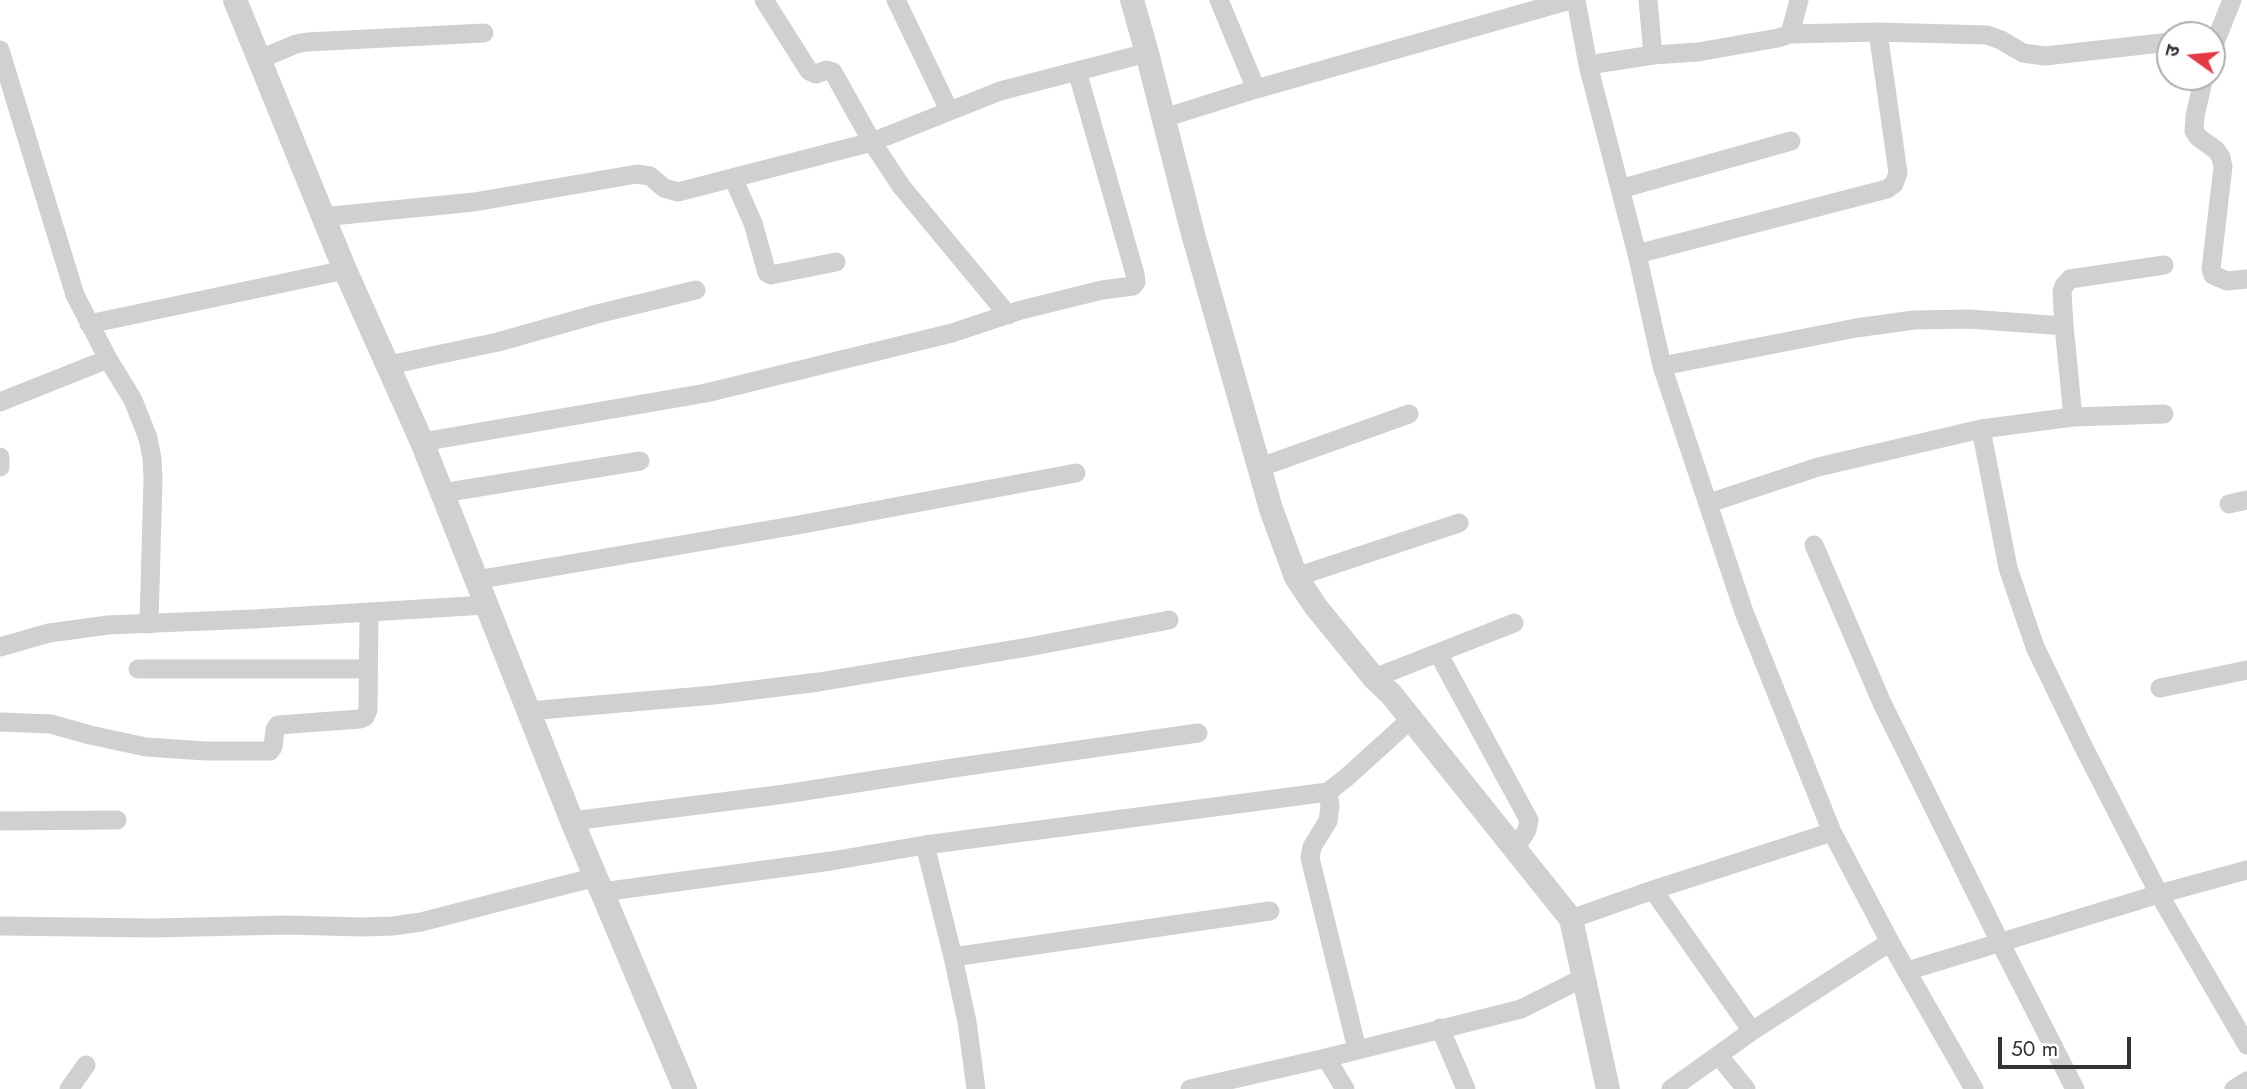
<!DOCTYPE html>
<meta charset="utf-8">
<style>
body{margin:0}
#map{position:relative;width:2247px;height:1089px;overflow:hidden;background:#fff;font-family:Jost,"Noto Sans Devanagari",sans-serif}
canvas{display:block}
.north{position:absolute;left:2156px;top:21px;width:70px;height:70px;box-sizing:border-box;background:#fff;border:2px solid #adadad;border-radius:50%;rotate:285deg;font-size:19px;font-weight:700;line-height:28px;text-align:center;color:#333}
.north::after{content:'';display:block;margin:auto;width:24px;height:32px;background:#e63946;clip-path:polygon(50% 0,100% 100%,50% 72%,0 100%)}
.scale{position:absolute;left:1998px;top:1037px;width:133px;height:32px;box-sizing:border-box;border:4px solid #333;border-top:0;padding-left:9px;font-size:21px;line-height:24px;white-space:nowrap;color:#333;-webkit-text-stroke:5px #fff;paint-order:stroke}
</style>
<div id="map">
<canvas width="2247" height="1089"></canvas>
<div class="north">उ</div>
<div class="scale">50 m</div>
</div>
<script>
const c = document.querySelector('canvas').getContext('2d');
c.lineJoin = 'round';
const toPath = rows => new Path2D(rows.map(r => 'M' + r).join(''));
function stroke(path, color, width, dash) { c.strokeStyle = color; c.lineWidth = width; c.lineCap = dash ? 'butt' : 'round'; c.setLineDash(dash || []); c.stroke(path); }
stroke(toPath([
 [764,0,809,71,816,74,827,70,833,72,872,142,901,186,1008,315],
 [896,0,949,110],
 [1219,0,1256,89],
 [1648,0,1653,55],
 [1790,34,1878,32,1987,35,2001,40,2023,53,2045,56,2170,42],
 [0,50,75,295,108,359,133,400,148,438,152,458,153,479,149,624],
 [2212,50,2232,0],
 [258,60,296,44,307,42,484,33],
 [1588,65,1653,55,1698,52,1778,38,1790,34,1799,0],
 [2204,77,2195,116,2194,131,2198,137,2216,150,2221,157,2223,167,2211,269,2213,275,2227,281,2247,279],
 [1164,118,1256,89,1570,0],
 [733,178,753,223,767,273,771,275,836,262],
 [1620,189,1791,141],
 [322,217,474,202,637,174,650,176,664,188,678,192,872,142,1000,91,1147,53],
 [1637,254,1887,189,1894,184,1898,173,1878,32],
 [89,324,345,270],
 [389,365,498,342,597,314,696,290],
 [1662,366,1856,328,1914,320,1969,319,2064,326],
 [0,402,108,359],
 [2073,417,2064,326,2062,292,2064,286,2070,279,2164,265],
 [1981,429,2008,568,2035,647,2083,746,2159,894,2247,1045],
 [422,442,706,393,952,333,1021,310,1102,290,1133,286,1136,282,1135,274,1077,71],
 [0,457,0,467],
 [1261,467,1409,414],
 [442,493,640,461],
 [1709,503,1818,467,1981,429,2073,417,2164,414],
 [2229,504,2247,500],
 [1814,545,1882,703,2000,942,2075,1089],
 [1296,577,1459,523],
 [476,580,798,525,1076,473],
 [0,647,49,633,108,625,254,619,486,605],
 [1438,653,1529,820,1527,830,1515,849],
 [138,669,368,669],
 [1374,678,1514,623],
 [2160,688,2247,670],
 [528,711,714,695,819,682,1034,646,1169,620],
 [0,722,51,724,90,735,146,747,206,751,270,751,273,747,275,730,278,725,360,719,365,717,368,710,369,612],
 [1328,792,1330,806,1328,821,1312,847,1310,858,1357,1049],
 [0,821,117,820],
 [572,821,785,794,953,768,1198,733],
 [1832,832,1890,942,1974,1089],
 [925,845,953,957,967,1022,976,1089],
 [1653,890,1752,1031],
 [602,892,831,861,925,845,1328,792,1347,777,1411,719],
 [1571,919,1653,890,1832,832,1744,612,1662,366,1637,254,1588,65,1576,0],
 [0,926,152,928,288,925,362,927,393,926,421,922,596,877],
 [953,957,1270,911],
 [1907,971,2159,894,2247,870],
 [1440,1028,1466,1089],
 [1719,1056,1746,1089],
 [1326,1058,1345,1089],
 [69,1089,86,1065],
 [1190,1089,1326,1058,1521,1009,1583,978],
 [1671,1089,1752,1031,1890,942],
 [2234,1089,2247,1081]
]), '#d0d0d0', 19);
stroke(toPath([
 [235,0,345,270,422,442,572,821,685,1089],
 [1132,0,1147,53,1193,234,1271,509,1296,577,1316,607,1374,678,1391,694,1571,919,1608,1089]
]), '#d0d0d0', 24);
</script>
